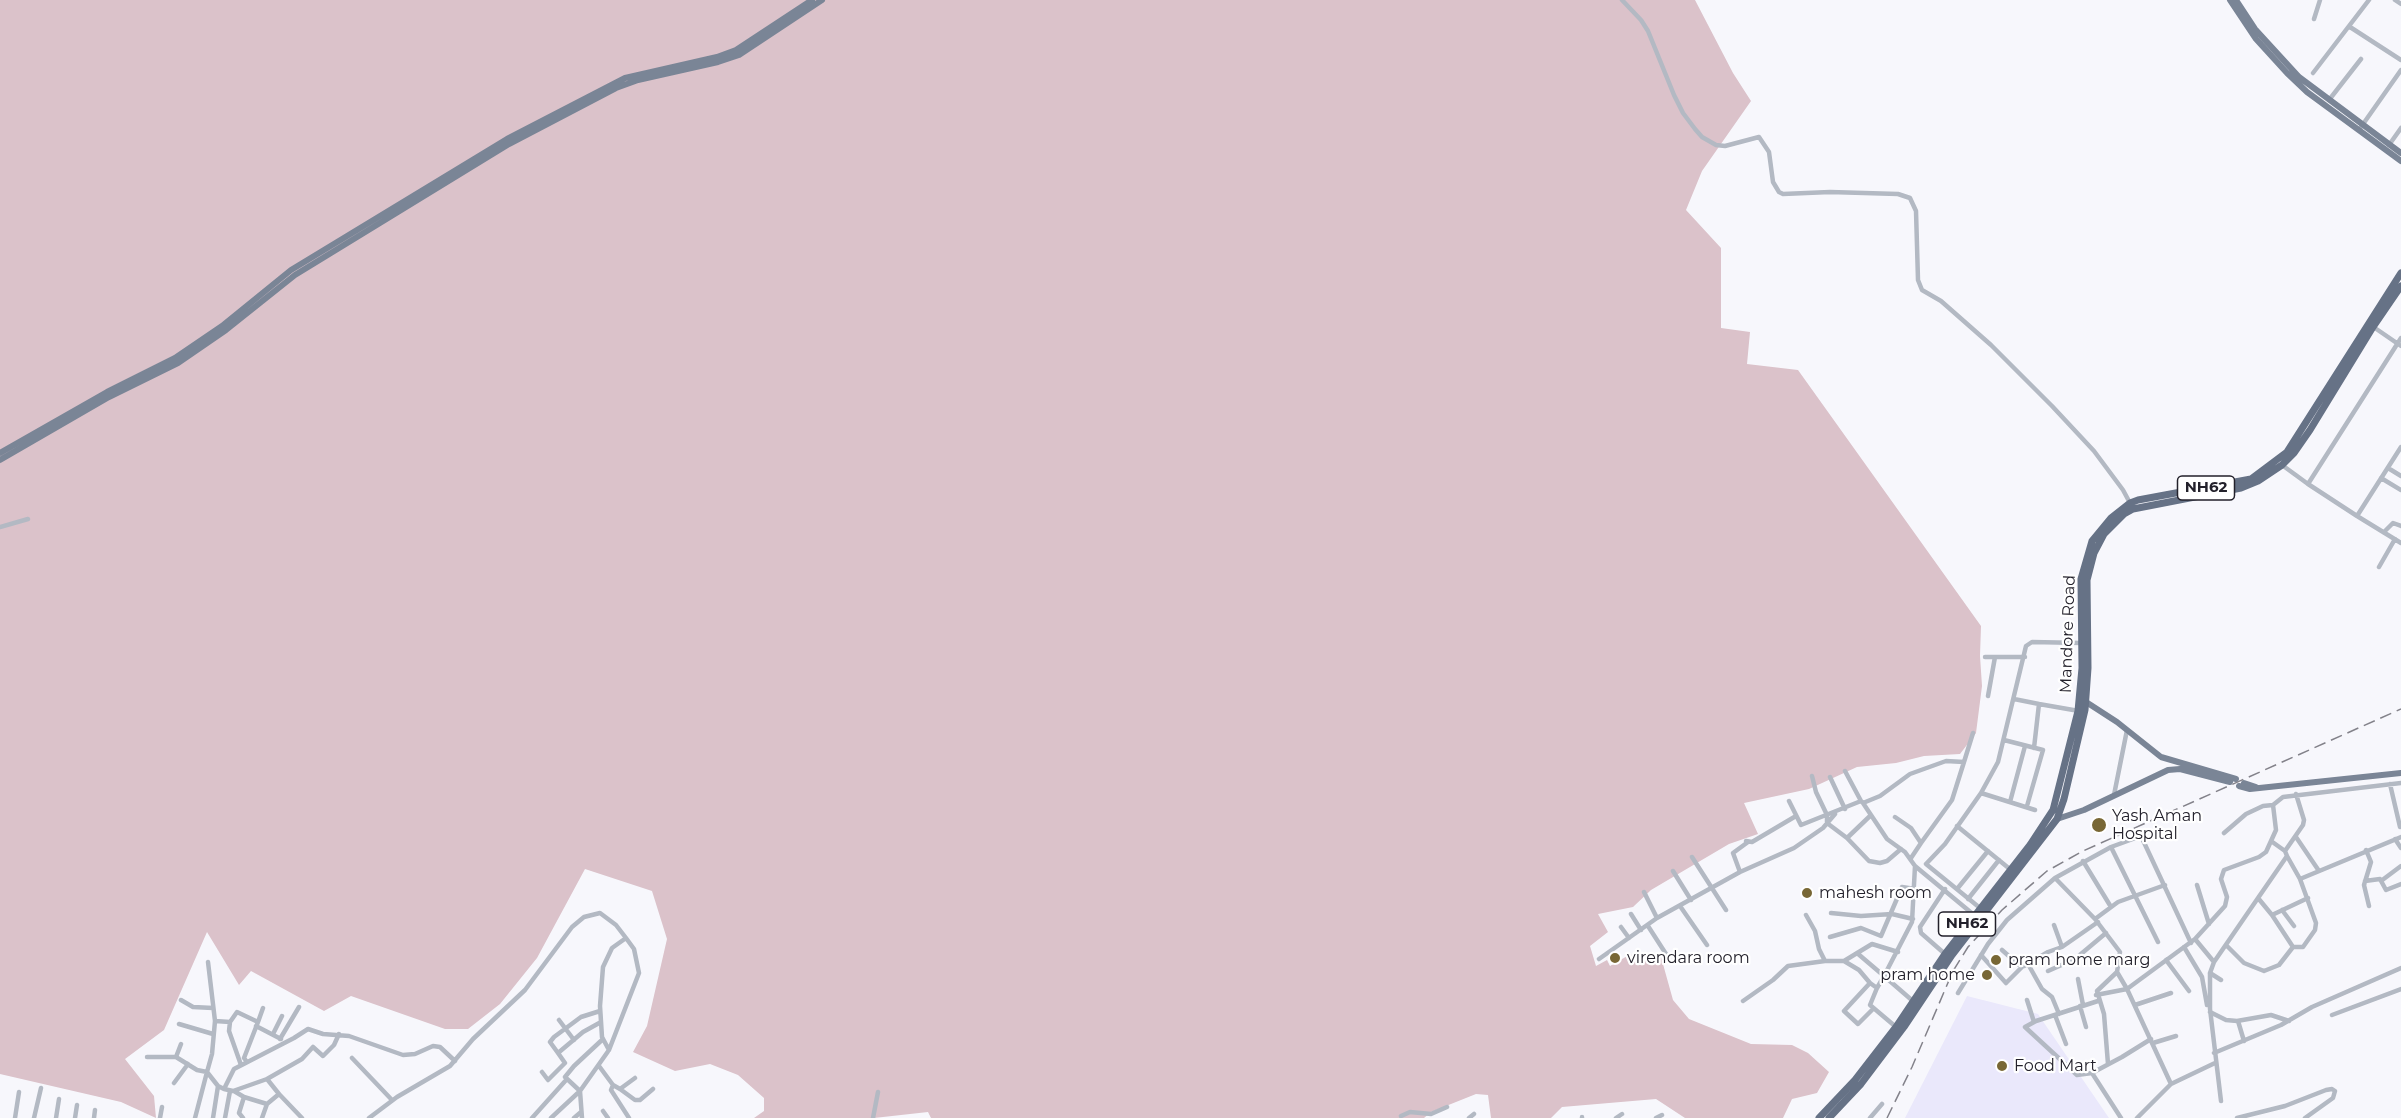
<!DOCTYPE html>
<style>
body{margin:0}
canvas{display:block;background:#f7f7fc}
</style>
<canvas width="2401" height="1118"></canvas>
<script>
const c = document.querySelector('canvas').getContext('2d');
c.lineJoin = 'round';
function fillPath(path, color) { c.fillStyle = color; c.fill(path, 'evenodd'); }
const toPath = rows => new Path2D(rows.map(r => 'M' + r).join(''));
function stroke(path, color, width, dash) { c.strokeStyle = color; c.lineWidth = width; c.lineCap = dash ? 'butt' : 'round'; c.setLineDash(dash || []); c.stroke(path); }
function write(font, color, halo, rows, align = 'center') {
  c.font = font + ' Montserrat,sans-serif'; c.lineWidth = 4.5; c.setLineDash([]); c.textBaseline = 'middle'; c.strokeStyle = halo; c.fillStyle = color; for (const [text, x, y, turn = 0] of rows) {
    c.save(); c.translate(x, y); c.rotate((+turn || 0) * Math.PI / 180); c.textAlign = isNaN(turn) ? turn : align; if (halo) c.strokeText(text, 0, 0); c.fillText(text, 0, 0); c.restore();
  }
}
fillPath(toPath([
 [1967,996,2038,1014,2109,1118,1905,1118]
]), '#eae8fb');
fillPath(toPath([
 [0,0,1695,0,1733,73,1751,101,1702,171,1686,210,1721,248,1721,328,1750,332,1747,364,1798,370,1981,626,1980,656,1982,686,1976,733,1960,754,1924,756,1896,763,1857,767,1809,789,1744,803,1758,834,1729,844,1651,890,1633,907,1598,914,1608,932,1590,946,1596,966,1607,960,1610,966,1629,955,1644,954,1661,957,1673,1000,1689,1019,1751,1044,1792,1045,1808,1053,1829,1072,1817,1093,1792,1099,1783,1118,1685,1118,1656,1099,1562,1107,1551,1118,1491,1118,1488,1095,1476,1094,1431,1112,1424,1118,931,1118,928,1112,874,1118,754,1118,764,1111,764,1098,738,1075,710,1064,675,1071,633,1052,647,1026,667,939,652,891,585,869,537,958,500,1004,468,1029,445,1029,351,996,324,1011,251,971,239,985,207,932,164,1030,125,1059,154,1096,156,1118,121,1102,0,1074]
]), '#dbc2ca');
stroke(toPath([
 [1622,0,1641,20,1648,31,1674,95,1683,113,1695,129,1702,137,1716,145,1725,146,1759,137,1769,152,1773,182,1779,192,1783,194,1830,192,1898,194,1910,198,1916,211,1918,280,1922,290,1941,301,1991,345,2052,406,2094,451,2123,490,2130,503],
 [2395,0,2401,4],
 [2314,19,2320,0],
 [2350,27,2401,60],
 [2313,73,2369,0],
 [2329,100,2361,59],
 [2361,127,2401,70],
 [2389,145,2401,128],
 [2372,326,2401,346],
 [2401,447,2357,516,2401,543],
 [2282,465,2308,484],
 [2388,468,2401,476],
 [2381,478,2401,490],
 [2357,516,2308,484,2401,338],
 [0,527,28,519],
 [2384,532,2393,523,2401,526],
 [2379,567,2395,539],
 [1985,657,2025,657],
 [1988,696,1995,657],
 [2014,699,2039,704],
 [2004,740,2043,750,2027,806],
 [2034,748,2039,704,2079,711],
 [1845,771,1861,801],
 [1812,776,1816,792,1827,815,1827,823,1847,838],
 [1830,777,1845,809],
 [2390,784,2400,827],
 [2114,795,2127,730],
 [1789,801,1801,825,1861,801,1863,803,1887,839,1905,852,1915,866,1974,915],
 [2010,802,2025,746],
 [1863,803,1880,796,1910,774,1946,761,1964,762,1973,733],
 [2035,810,1981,793,1998,762,2026,646,2032,642,2082,643],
 [1870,816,1847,838,1869,861,1880,863,1887,861,1901,849],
 [1895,817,1911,828,1921,843,1952,800,1964,762],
 [1957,826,2011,870],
 [2224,833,2246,814,2263,806,2273,805],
 [2296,837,2319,871],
 [2395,839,2401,848],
 [1746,841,1752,842,1796,816],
 [2271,841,2276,830,2273,805,2283,797,2401,783],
 [2111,847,2158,942],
 [2366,850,2371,862,2364,885,2369,906],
 [2285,851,2303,825,2304,820,2296,794],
 [1692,857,1726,910],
 [1911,858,1921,843],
 [2083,861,2111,907],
 [1673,871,1691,900],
 [1740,872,1733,853,1748,842],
 [2055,878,2111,847,2141,836,2191,943],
 [2365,881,2380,879,2386,890,2401,884],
 [2381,881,2401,866],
 [2197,885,2209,924],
 [1957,889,1988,851],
 [1644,892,1657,918],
 [2258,898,2272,915,2293,947,2303,947,2315,930,2316,923,2300,879],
 [1968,899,1999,860],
 [1680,906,1707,945],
 [1980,908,1926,864,1945,844,1981,793],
 [2282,910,2294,926],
 [1831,913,1861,916,1892,914,1913,919],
 [1631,914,1641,930],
 [1806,915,1815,931,1819,949,1825,961,1844,961,1859,970,1870,983,1877,988,1884,976,1857,953],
 [2272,915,2308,898],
 [2095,919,2118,902,2165,885],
 [2054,925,2062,947],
 [1648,926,1666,954],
 [1621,927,1629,938],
 [1830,937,1861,928,1881,936,1902,887,1915,889],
 [2195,939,2214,962],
 [2226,945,2244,963,2264,971,2279,965,2293,947],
 [2184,947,2202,977,2207,1005],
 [2002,950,2019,965,2024,966,2048,952,2062,947,2098,922],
 [1945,954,1921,933,1920,927,1945,889],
 [1981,955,2006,983,2023,966],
 [1599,959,1657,918,1740,872,1794,848,1823,828,1835,814],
 [2166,960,2189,991],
 [1844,961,1872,944,1898,952],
 [2028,964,2042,989,2052,997,2059,1014],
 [2048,971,2075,959,2106,933],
 [2210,973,2221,980],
 [2078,979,2083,1005],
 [1870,983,1844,1011,1858,1024,1873,1009],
 [1877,988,1870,1005,1896,1027],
 [1958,993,1988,944,2007,920,2055,878,2095,919,2120,952,2117,972,2127,989,2096,995],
 [181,1000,193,1007,213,1008],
 [2027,1000,2034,1022],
 [1743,1001,1773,980,1788,966,1825,961],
 [1914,1002,1884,976,1912,922,1915,866],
 [2135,1005,2171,993],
 [2080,1006,2086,1027],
 [2210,1012,2226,1020,2237,1021,2271,1015,2289,1021],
 [2055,1015,2066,1044],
 [2332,1015,2401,989],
 [559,1020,574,1040],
 [215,1021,230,1022,237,1012,258,1022,244,1058,247,1062],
 [2238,1021,2244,1041],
 [230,1022,229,1031,241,1065],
 [258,1022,263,1008],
 [179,1024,213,1034],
 [256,1026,281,1039],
 [273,1034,282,1016],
 [280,1039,299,1007],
 [2153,1043,2176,1036],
 [609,1050,639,973,634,949,626,938],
 [558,1053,550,1042,554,1037,581,1017,600,1011],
 [2214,1053,2281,1025,2312,1007,2401,968],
 [147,1057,176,1057,197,1070,207,1072,212,1054,215,1021,208,962],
 [176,1057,181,1044],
 [352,1058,392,1100],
 [2215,1063,2171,1084,2127,989,2195,939,2225,906,2227,897,2221,879,2224,870,2259,857,2266,852,2271,841,2285,851,2287,856],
 [2108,1064,2104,1014,2097,991,2117,972],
 [599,1066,613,1085,620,1089,635,1078],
 [542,1072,548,1080,565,1063,558,1053,583,1032,601,1022],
 [2092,1073,2077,1075,2025,1027,2036,1021,2098,1001],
 [267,1079,302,1059,313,1047,323,1056,334,1045,339,1034],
 [174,1083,188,1064],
 [613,1085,611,1090,629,1118],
 [224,1089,233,1091,267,1079,279,1094],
 [620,1089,635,1100,640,1100,653,1089],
 [234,1091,244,1097,267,1104],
 [2221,1101,2210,1009,2210,973,2214,962,2258,898,2287,856,2300,879,2401,837],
 [603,1111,608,1118],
 [1401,1116,1410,1112,1431,1114,1447,1107],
 [1582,1117,1582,1118],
 [15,1118,19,1092],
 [34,1118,41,1088],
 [56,1118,59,1099],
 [75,1118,77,1105],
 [94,1118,95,1110],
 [160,1118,162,1107],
 [195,1118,207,1072,218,1086],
 [213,1118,218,1086,224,1089,234,1069,294,1038,308,1029,323,1034,349,1036,403,1055,415,1054,433,1046,440,1047,455,1061],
 [225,1118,230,1091],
 [243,1118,239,1113,244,1097],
 [262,1118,267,1104,279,1094,302,1118],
 [369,1118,397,1097,450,1066,473,1039,525,990,572,927,584,917,600,913,616,925,626,938,612,948,603,967,600,1006,602,1037,609,1050,580,1091,582,1118],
 [532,1118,567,1079],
 [551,1118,580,1091,565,1077,574,1066,603,1039],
 [574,1118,581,1112],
 [873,1118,878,1092],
 [1469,1118,1474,1114],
 [1616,1118,1622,1114],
 [1656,1118,1662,1115],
 [1870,1118,1882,1104],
 [2121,1118,2092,1073,2122,1057,2151,1039],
 [2137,1118,2171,1084],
 [2237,1118,2285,1106,2326,1090,2332,1089,2335,1091,2333,1098,2305,1118]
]), '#b3b9c3', 4.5);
stroke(toPath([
 [2230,0,2256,39,2287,73,2307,92,2401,161],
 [2236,0,2255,29,2299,77,2401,153],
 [0,453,107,392,175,358,222,326,291,270,507,139,625,78,717,57,736,50,812,0],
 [0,460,109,397,178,363,226,330,295,275,509,144,616,88,638,80,718,62,739,55,822,0],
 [2083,700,2117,722,2161,757,2236,779],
 [2244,783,2256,787],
 [2239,786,2250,789,2401,773],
 [2057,819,2084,810,2168,770,2180,769,2230,782]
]), '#7a8596', 6);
stroke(toPath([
 [1819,1118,1855,1080,1896,1027,1945,954,2030,845,2053,810,2078,711,2082,668,2081,579,2092,541,2111,518,2130,503,2138,500,2251,479,2287,452,2401,273],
 [1829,1118,1861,1084,1904,1027,1952,955,2057,819,2064,799,2085,710,2088,668,2087,580,2094,553,2104,534,2124,514,2133,509,2241,488,2258,481,2282,465,2294,453,2310,430,2373,327,2401,286]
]), '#667286', 7);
stroke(toPath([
 [1887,1118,1912,1067,1953,971,1968,947,2002,910,2047,871,2083,851,2401,709]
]), '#83828a', 1.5, [12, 6]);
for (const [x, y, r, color] of [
 [2099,825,8,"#786735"],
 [1807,893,6,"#786735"],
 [1615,958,6,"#786735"],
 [1996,960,6,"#786735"],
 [1987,975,6,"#786735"],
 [2002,1066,6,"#786735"]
]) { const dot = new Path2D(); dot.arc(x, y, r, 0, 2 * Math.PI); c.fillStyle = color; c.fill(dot); stroke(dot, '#fff', 2); }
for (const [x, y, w] of [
 [2206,488,57],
 [1967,924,57]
]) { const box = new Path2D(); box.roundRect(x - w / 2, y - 12, w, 24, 4.5); c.fillStyle = '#fff'; c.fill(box); stroke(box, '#23212b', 1.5); }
write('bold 15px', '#23212b', null, [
 ["NH62",2206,488],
 ["NH62",1967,924]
]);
write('16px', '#23212b', '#fff', [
 ["Mandore Road",2068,634,-88]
]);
write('16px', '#23212b', '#fff', [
 ["Yash Aman",2112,816],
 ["Hospital",2112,834],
 ["mahesh room",1819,893],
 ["virendara room",1627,958],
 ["pram home marg",2008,960],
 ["pram home",1975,975,"right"],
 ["Food Mart",2014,1066]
], 'left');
</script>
